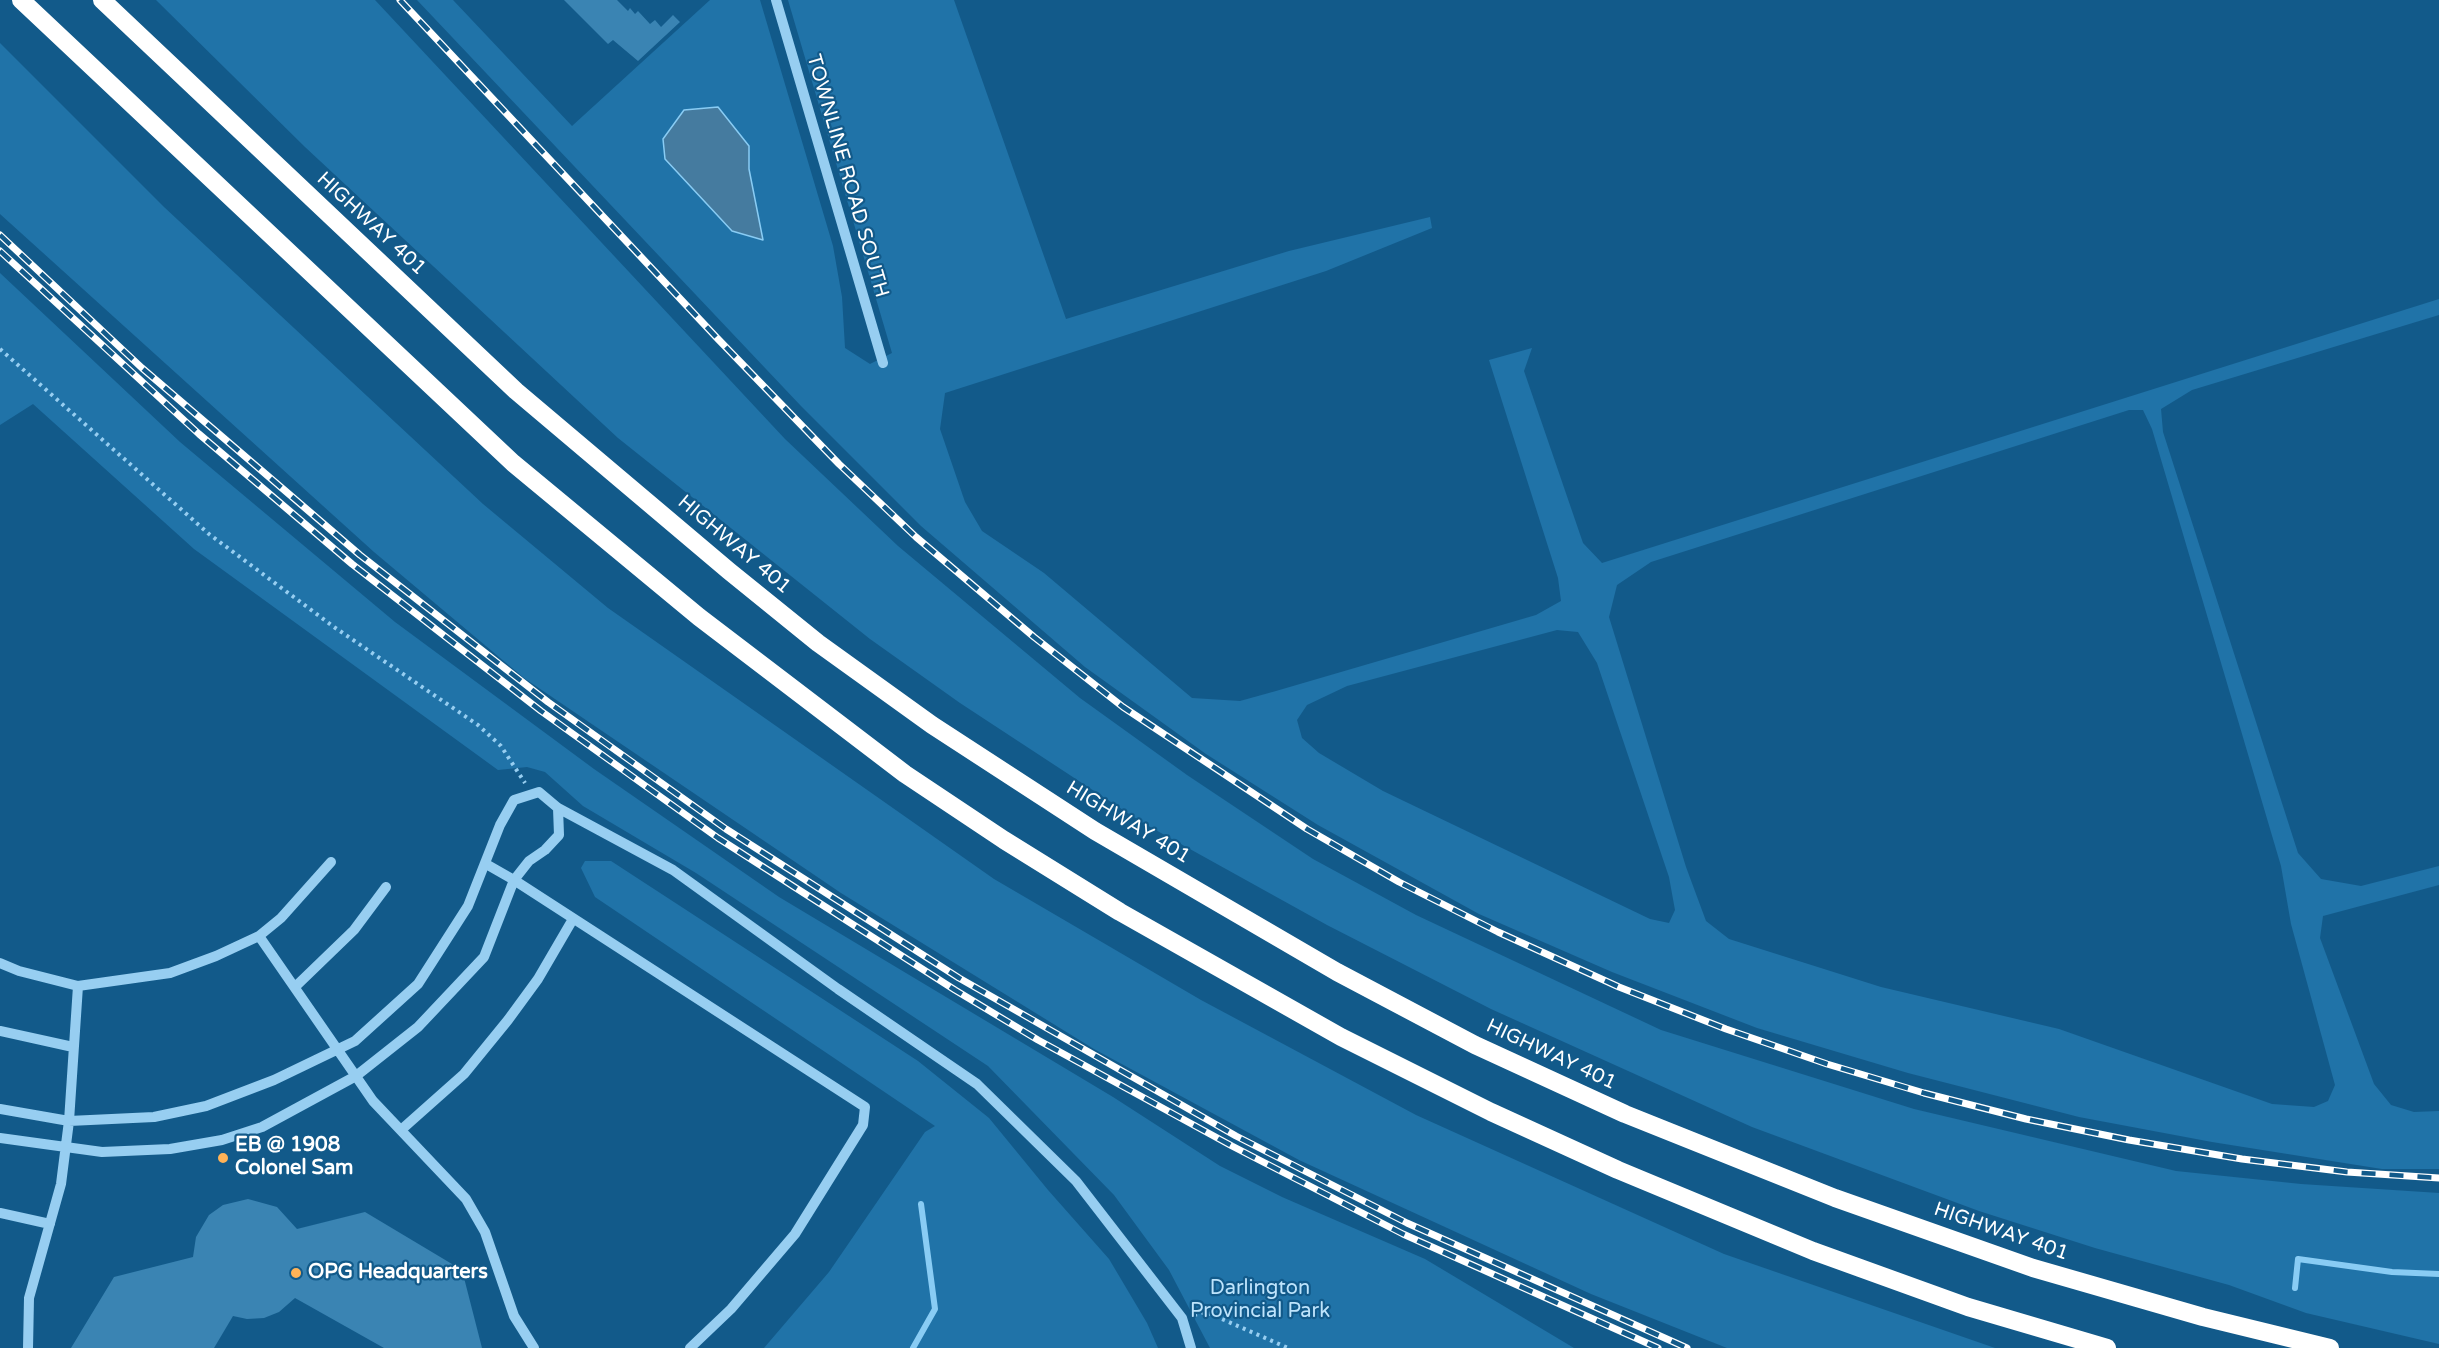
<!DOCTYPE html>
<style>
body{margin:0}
canvas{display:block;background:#125a8a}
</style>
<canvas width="2439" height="1348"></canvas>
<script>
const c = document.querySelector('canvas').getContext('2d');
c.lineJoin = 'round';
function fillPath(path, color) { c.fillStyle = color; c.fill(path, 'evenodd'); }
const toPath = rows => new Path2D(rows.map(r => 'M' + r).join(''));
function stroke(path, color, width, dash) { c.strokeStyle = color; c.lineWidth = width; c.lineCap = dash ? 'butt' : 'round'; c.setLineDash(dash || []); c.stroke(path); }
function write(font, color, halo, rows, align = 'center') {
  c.font = font + ' "Varela Round",sans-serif'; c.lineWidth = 4.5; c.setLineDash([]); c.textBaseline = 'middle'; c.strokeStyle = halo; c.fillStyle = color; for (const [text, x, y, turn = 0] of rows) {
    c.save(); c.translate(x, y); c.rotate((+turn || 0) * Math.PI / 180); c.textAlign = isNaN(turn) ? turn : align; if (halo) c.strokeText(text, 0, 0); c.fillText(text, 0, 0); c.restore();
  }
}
fillPath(toPath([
 [156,0,375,0,785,439,898,546,1080,698,1187,775,1313,859,1416,915,1661,1030,1914,1109,2176,1171,2301,1184,2439,1193,2439,1344,2306,1313,2229,1285,2095,1248,1979,1211,1752,1127,1491,1009,1327,925,1143,823,960,703,870,639,618,438,305,147],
 [417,0,453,0,572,126,710,0,760,0,833,246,842,297,845,348,870,364,892,353,788,0,954,0,1066,319,1289,251,1430,217,1432,228,1326,271,945,393,940,429,965,502,982,531,1044,573,1192,698,1240,701,1276,691,1536,615,1561,601,1558,578,1489,360,1532,348,1524,371,1583,543,1602,563,2439,299,2439,315,2192,390,2161,409,2163,432,2298,853,2321,879,2361,886,2439,866,2439,885,2323,916,2320,938,2374,1084,2391,1105,2414,1112,2439,1111,2439,1169,2382,1169,2212,1142,2079,1117,1908,1073,1757,1028,1612,972,1479,914,1318,825,1206,754,1085,667,921,526,801,406],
 [2129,410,2143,410,2152,429,2281,866,2291,924,2335,1085,2328,1101,2314,1107,2272,1104,2059,1029,1881,987,1729,939,1706,921,1686,867,1609,617,1617,585,1651,562],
 [1557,630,1578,632,1597,663,1669,877,1675,910,1669,923,1650,919,1383,791,1319,753,1302,738,1297,720,1307,705,1347,686],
 [0,43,164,207,483,504,608,608,994,879,1201,1000,1416,1115,1724,1254,1995,1348,1727,1348,1591,1294,1299,1160,1094,1049,841,893,524,678,374,552,0,214],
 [0,273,180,442,395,622,594,769,779,897,1113,1097,1220,1166,1282,1197,1425,1259,1574,1348,1210,1348,1169,1270,1114,1195,988,1066,696,873,583,806,545,772,527,767,498,770,194,549,33,404,0,425],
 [585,861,611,861,918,1061,989,1118,1048,1190,1109,1259,1147,1323,1158,1348,764,1348,829,1272,925,1132,935,1126,595,897,581,868]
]), '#2073a8');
const water = toPath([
 [718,107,749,146,749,169,763,240,732,231,665,159,663,139,684,110,718,107]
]);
fillPath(water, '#457b9f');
stroke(water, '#89ccf4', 1.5);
stroke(toPath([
 [2295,1288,2298,1259,2392,1272,2439,1274],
 [913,1348,935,1309,921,1204]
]), '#89ccf4', 6);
fillPath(toPath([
 [564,0,617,0,628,11,630,8,635,14,638,11,650,24,655,20,661,27,673,15,680,22,638,61,613,40,608,44],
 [248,1199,277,1207,297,1229,365,1212,462,1270,482,1348,384,1348,295,1298,279,1312,264,1318,247,1319,233,1316,214,1348,71,1348,114,1277,193,1257,196,1237,209,1215,223,1205]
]), '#3a84b3');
stroke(toPath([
 [0,349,209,534,334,627,478,725,501,746,525,783],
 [1194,1315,1206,1312,1288,1348]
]), '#97cef1', 4, [3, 4.5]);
stroke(toPath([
 [776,0,883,363],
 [486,864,514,880,865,1107,863,1125,795,1234,731,1309,690,1348],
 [259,936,281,918,331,862],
 [0,963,19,971,78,986],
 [295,987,354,930,386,887],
 [0,1031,73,1047],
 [0,1109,69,1121,154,1117,206,1106,274,1080,355,1041,418,984,468,906,500,825,514,800,539,792,558,808,673,870,838,989,977,1084,1076,1181,1182,1318,1191,1348],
 [401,1130,464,1074,508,1020,538,979,573,919],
 [0,1138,102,1152,170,1149,222,1140,262,1127,356,1076,418,1027,484,957,514,880,529,861,545,850,559,835,558,808],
 [0,1213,50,1224],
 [28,1348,29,1298,61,1184,69,1121,78,986,170,973,216,956,259,936,373,1101,466,1199,485,1232,514,1316,534,1348]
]), '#97cef1', 10);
stroke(toPath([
 [21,0,513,463,699,617,905,774,1004,840,1120,912,1341,1037,1491,1112,1618,1170,1813,1251,1968,1307,2107,1348],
 [102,0,516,391,729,571,818,643,932,725,1095,831,1337,972,1475,1045,1625,1114,1835,1198,2033,1268,2203,1317,2330,1348]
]), '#fff', 18);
const rail = toPath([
 [400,0,717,338,839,464,916,537,1034,637,1123,707,1307,829,1399,882,1498,932,1619,987,1726,1029,1827,1064,1924,1093,2026,1119,2129,1140,2242,1159,2347,1172,2439,1178],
 [0,235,142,368,360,555,548,702,726,829,959,978,1236,1136,1407,1223,1687,1348],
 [0,251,199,434,352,564,541,711,718,838,955,990,1038,1040,1232,1146,1403,1234,1658,1348]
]);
stroke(rail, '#fff', 7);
stroke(rail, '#125a8a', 4.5, [14]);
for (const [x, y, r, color] of [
 [223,1158,6,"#ffb357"],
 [296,1273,6,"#ffb357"]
]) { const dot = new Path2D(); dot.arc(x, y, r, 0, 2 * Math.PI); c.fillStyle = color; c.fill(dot); stroke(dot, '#125a8a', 2); }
write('20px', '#fff', '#125a8a', [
 ["TOWNLINE ROAD SOUTH",847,176,74],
 ["HIGHWAY 401",371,224,43],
 ["HIGHWAY 401",734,545,40],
 ["HIGHWAY 401",1128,823,31],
 ["HIGHWAY 401",1551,1055,25],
 ["HIGHWAY 401",2001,1232,19]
]);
write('bold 20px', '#fff', '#125a8a', [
 ["EB @ 1908",235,1146],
 ["Colonel Sam",235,1169],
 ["OPG Headquarters",308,1273]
], 'left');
write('20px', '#bee4fc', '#125a8a', [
 ["Darlington",1260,1289],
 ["Provincial Park",1260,1312]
]);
</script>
